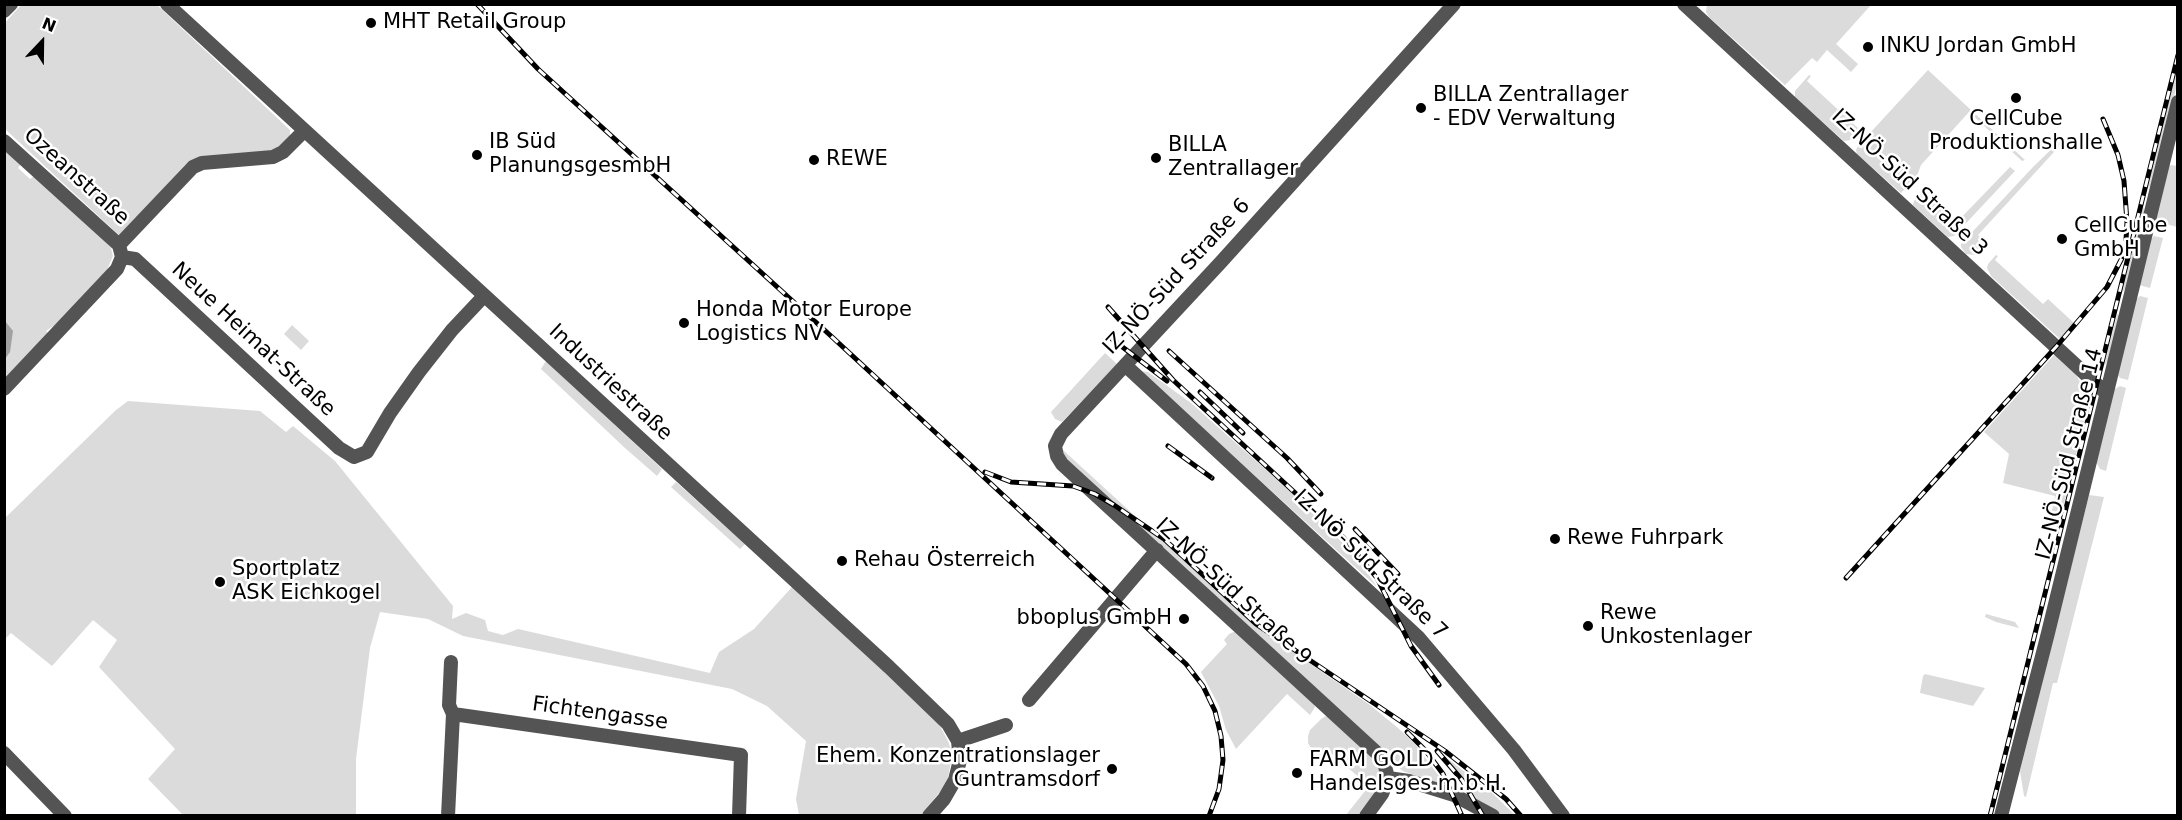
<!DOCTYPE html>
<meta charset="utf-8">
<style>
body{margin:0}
#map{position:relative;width:2182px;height:820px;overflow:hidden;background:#fff;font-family:"DejaVu Sans",sans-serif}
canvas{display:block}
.frame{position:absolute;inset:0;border:6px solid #000;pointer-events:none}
.north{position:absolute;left:12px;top:12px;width:60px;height:60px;-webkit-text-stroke:4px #fff;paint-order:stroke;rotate:22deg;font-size:16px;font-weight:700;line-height:24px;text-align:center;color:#000}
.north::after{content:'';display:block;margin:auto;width:21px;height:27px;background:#000;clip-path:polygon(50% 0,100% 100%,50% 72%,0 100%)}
</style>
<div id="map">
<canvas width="2182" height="820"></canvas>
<div class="frame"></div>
<div class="north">N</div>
</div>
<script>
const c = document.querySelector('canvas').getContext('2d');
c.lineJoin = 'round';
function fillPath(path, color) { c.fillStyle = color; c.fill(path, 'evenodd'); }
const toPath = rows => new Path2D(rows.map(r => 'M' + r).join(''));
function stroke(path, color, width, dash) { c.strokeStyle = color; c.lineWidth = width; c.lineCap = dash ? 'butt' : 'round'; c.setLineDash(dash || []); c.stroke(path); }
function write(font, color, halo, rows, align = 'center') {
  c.font = font + ' "DejaVu Sans",sans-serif'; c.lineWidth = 5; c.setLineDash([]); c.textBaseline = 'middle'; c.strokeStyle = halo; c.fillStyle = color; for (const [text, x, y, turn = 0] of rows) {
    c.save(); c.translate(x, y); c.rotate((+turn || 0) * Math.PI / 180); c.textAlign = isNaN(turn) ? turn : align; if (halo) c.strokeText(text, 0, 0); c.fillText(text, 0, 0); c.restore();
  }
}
fillPath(toPath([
 [1707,4,1715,5,1871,5,1836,44,1858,64,1851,72,1827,50,1817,62,1812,58,1785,85,1709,17,1706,12],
 [21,5,157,5,290,130,290,136,286,143,276,150,193,160,185,165,120,236,5,129,4,24],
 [2177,67,2177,84,2154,182,2148,188],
 [1928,70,1971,110,2025,160,2022,161,1969,112,1921,165,1917,176,1901,193,1857,154,1856,150,1858,146],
 [1809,75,1811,76,1807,81,1859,129,1850,140,1844,141,1795,97,1795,91],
 [2063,138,2065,140,1978,235,1988,244,1975,255,1966,254,1961,247,1961,244,2033,167],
 [4,149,21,164,18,168,30,179,34,176,106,242,111,248,113,256,107,270,59,322,46,331,49,334,4,380],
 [2171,165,2177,166,2177,227,2166,224,2165,227,2155,223,2169,166],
 [2010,167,2015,171,1954,236,1948,237,1913,205,1914,201,1923,191,1956,223],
 [2143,206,2145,215,2129,284,2121,294],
 [2154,236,2163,238,2150,288,2139,285,2151,239],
 [1996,255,1998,256,1995,260,2043,304,2048,299,2074,323,2060,339,1991,276,1987,268,1988,264],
 [2140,296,2148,298,2128,380,2120,378,2117,374,2136,299],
 [2117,314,2120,316,2111,357,2104,366],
 [292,325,309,341,301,350,284,334],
 [1105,353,1117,364,1062,422,1055,419,1051,412],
 [2054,355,2076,375,2090,399,2058,527,2049,525,2055,496,2003,483,2009,454,1984,432],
 [546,361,662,469,657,476,625,448,541,369],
 [1140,371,1148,372,1191,403,1311,510,1358,559,1377,587],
 [2120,386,2126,388,2106,471,2100,469,2096,462,2113,390],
 [128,401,260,411,286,432,293,426,335,461,453,606,452,619,466,613,485,620,488,631,503,635,518,629,710,673,719,652,754,629,792,587,901,686,939,724,949,743,952,756,947,783,921,815,799,815,796,799,806,741,767,706,732,689,463,636,428,619,380,612,370,648,356,759,356,815,183,815,148,779,175,749,99,667,117,640,93,620,52,666,11,633,5,639,5,518,116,410],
 [1063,450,1254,625,1370,705,1398,728,1415,744,1447,787,1403,771,1391,762,1381,748,1067,459,1062,452],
 [676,482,745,544,740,549,671,487],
 [2089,495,2104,497,2057,683,2053,683,2026,797,2024,796,2020,771],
 [1986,614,2015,622,2019,628,1996,622,1985,617],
 [1236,631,1313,701,1315,707,1310,715,1287,694,1236,749,1226,730,1219,706,1201,672,1227,644,1224,640,1229,634],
 [1925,674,1985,688,1973,706,1920,693,1923,676],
 [1326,716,1332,719,1371,754,1379,770,1380,778,1378,789,1358,815,1346,815,1369,786,1332,754,1324,763,1316,757,1308,743,1308,736,1310,730,1321,719],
 [1443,755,1492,793,1515,815,1502,815,1476,800,1463,778]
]), '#dbdbdb');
fillPath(toPath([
 [5,321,13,331,10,352,5,359]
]), '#a2a2a2');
stroke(toPath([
 [167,4,889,667,948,724,958,741,960,760,955,780,944,799,929,816],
 [1684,4,2106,393],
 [4,11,11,4],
 [4,141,119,245,122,257,117,269,4,389],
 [119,245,193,167,202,163,273,157,283,152,304,131],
 [122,257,135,259,339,448,354,457,367,452,390,413,419,372,452,330,484,296],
 [1125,365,1419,638,1514,750,1563,816],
 [1029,700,1157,550],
 [453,714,741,755,739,816],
 [958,741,1006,725],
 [4,753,65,816],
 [1388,778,1409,781,1454,795,1493,816],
 [448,816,453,714,449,705,451,662],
 [1366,816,1382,794,1388,778,1385,766,1378,754,1062,464,1057,456,1055,446,1061,434,1221,262,1454,4],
 [2001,816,2048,633,2178,102]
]), '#545454', 14);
const rail = toPath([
 [477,4,538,69,831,336,1186,664,1203,686,1215,711,1221,736,1223,760,1219,789,1209,816],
 [2103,119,2118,155,2124,181,2127,222,2126,240],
 [1108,307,1173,380,1344,538,1377,578,1411,646,1439,685],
 [1112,339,1167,381],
 [1169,351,1287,458,1321,494],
 [1200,392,1243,433],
 [1168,446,1212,478],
 [985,472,1011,482,1073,486,1095,494,1114,505,1164,539,1256,624,1445,751,1506,799,1521,816],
 [1355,529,1398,574],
 [1846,578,2056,347,2107,287,2122,258],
 [1407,732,1426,751,1443,774,1462,816],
 [1437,751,1462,780,1483,816],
 [1990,816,2178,55]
]);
stroke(rail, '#000', 5);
stroke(rail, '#fff', 3, [9]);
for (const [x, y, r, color] of [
 [371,23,6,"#000"],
 [1868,47,6,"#000"],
 [2016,98,6,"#000"],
 [1421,108,6,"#000"],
 [477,155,6,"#000"],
 [1156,158,6,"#000"],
 [814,160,6,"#000"],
 [2062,239,6,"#000"],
 [684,323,6,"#000"],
 [1555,539,6,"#000"],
 [842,561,6,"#000"],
 [220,582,6,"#000"],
 [1184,619,6,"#000"],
 [1588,626,6,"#000"],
 [1112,769,6,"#000"],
 [1297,773,6,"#000"]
]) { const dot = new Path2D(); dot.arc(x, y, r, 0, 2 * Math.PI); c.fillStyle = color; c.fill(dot); stroke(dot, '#fff', 2); }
write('21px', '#000', '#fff', [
 ["MHT Retail Group",383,23],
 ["INKU Jordan GmbH",1880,47],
 ["BILLA Zentrallager",1433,96],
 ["- EDV Verwaltung",1433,120],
 ["CellCube",2016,120,"center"],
 ["Produktionshalle",2016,144,"center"],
 ["IB Süd",489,143],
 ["PlanungsgesmbH",489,167],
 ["BILLA",1168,146],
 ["Zentrallager",1168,170],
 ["REWE",826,160],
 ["CellCube",2074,227],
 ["GmbH",2074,251],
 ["Honda Motor Europe",696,311],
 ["Logistics NV",696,335],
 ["Rewe Fuhrpark",1567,539],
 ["Rehau Österreich",854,561],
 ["Sportplatz",232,570],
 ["ASK Eichkogel",232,594],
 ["Rewe",1600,614],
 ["Unkostenlager",1600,638],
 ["bboplus GmbH",1172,619,"right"],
 ["Ehem. Konzentrationslager",1100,757,"right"],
 ["Guntramsdorf",1100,781,"right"],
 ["FARM GOLD",1309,761],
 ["Handelsges.m.b.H.",1309,785]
], 'left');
write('21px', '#000', '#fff', [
 ["Ozeanstraße",76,177,42],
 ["IZ-NÖ-Süd Straße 3",1909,183,43],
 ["IZ-NÖ-Süd Straße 6",1177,277,-47],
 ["Neue Heimat-Straße",253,340,43],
 ["Industriestraße",610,383,43],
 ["IZ-NÖ-Süd Straße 14",2070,454,-76],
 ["IZ-NÖ-Süd Straße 7",1370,565,44],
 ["IZ-NÖ-Süd Straße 9",1233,592,43],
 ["Fichtengasse",600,714,8]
]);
</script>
